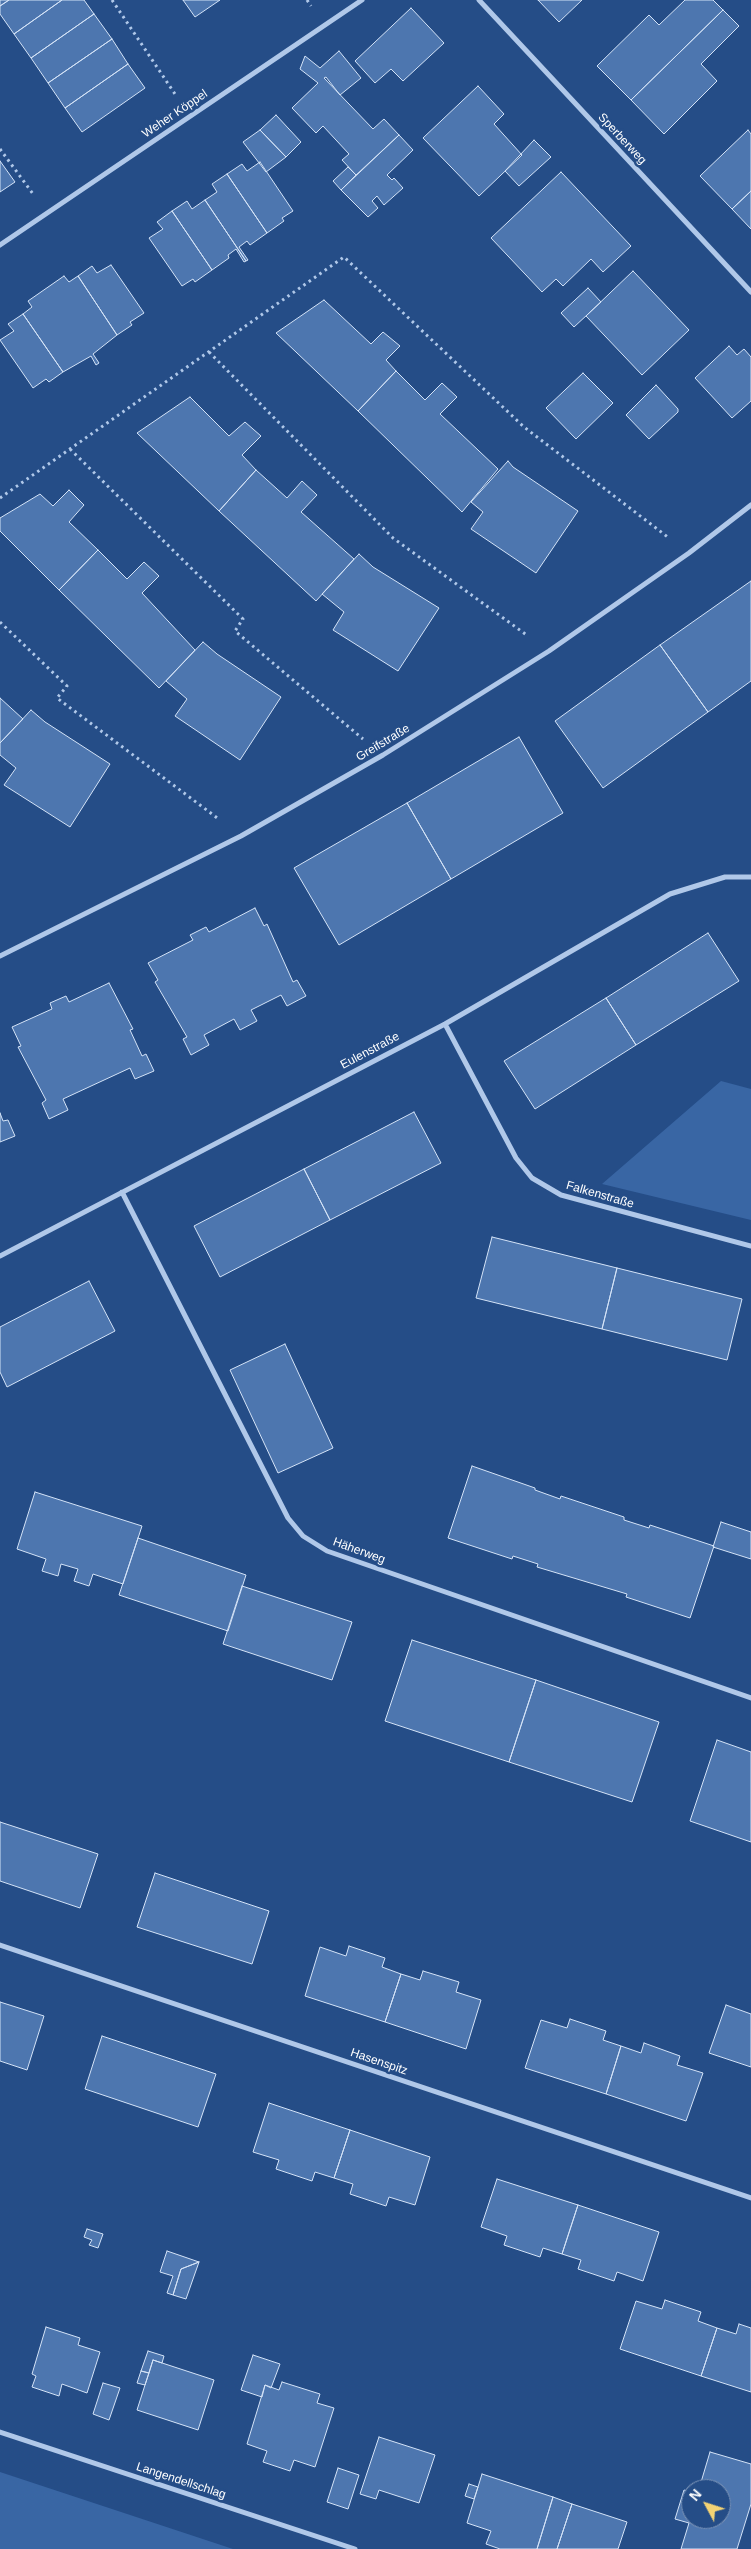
<!DOCTYPE html>
<meta charset="utf-8">
<style>
body{margin:0}
#map{position:relative;width:751px;height:2549px;overflow:hidden;background:#254d87;font-family:Helvetica,sans-serif}
canvas{display:block}
.north{position:absolute;left:681px;top:2479px;width:50px;height:50px;box-sizing:border-box;background:#254d87;border:1px solid #7c94b7;border-radius:50%;rotate:310deg;font-size:14px;font-weight:700;line-height:20px;text-align:center;color:#fff}
.north::after{content:'';display:block;margin:auto;width:18px;height:22px;background:#f3d374;clip-path:polygon(50% 0,100% 100%,50% 72%,0 100%)}
</style>
<div id="map">
<canvas width="751" height="2549"></canvas>
<div class="north">N</div>
</div>
<script>
const c = document.querySelector('canvas').getContext('2d');
c.lineJoin = 'round';
function fillPath(path, color) { c.fillStyle = color; c.fill(path, 'evenodd'); }
const toPath = rows => new Path2D(rows.map(r => 'M' + r).join(''));
function stroke(path, color, width, dash) { c.strokeStyle = color; c.lineWidth = width; c.lineCap = dash ? 'butt' : 'round'; c.setLineDash(dash || []); c.stroke(path); }
function write(font, color, halo, rows, align = 'center') {
  c.font = font + ' Helvetica,sans-serif'; c.lineWidth = 5; c.setLineDash([]); c.textBaseline = 'middle'; c.strokeStyle = halo; c.fillStyle = color; for (const [text, x, y, turn = 0] of rows) {
    c.save(); c.translate(x, y); c.rotate((+turn || 0) * Math.PI / 180); c.textAlign = isNaN(turn) ? turn : align; if (halo) c.strokeText(text, 0, 0); c.fillText(text, 0, 0); c.restore();
  }
}
fillPath(toPath([
 [721,1081,751,1089,751,1220,602,1184],
 [0,2472,233,2549,0,2549]
]), '#3966a4');
const building = toPath([
 [0,0,9,0,0,6,0,0],
 [9,0,62,0,14,34,0,14,0,6,9,0],
 [62,0,84,0,94,14,31,58,14,34,62,0],
 [183,0,220,0,195,17,183,0],
 [538,0,582,0,559,22,538,0],
 [685,0,713,0,723,10,631,100,597,66,649,15,659,25,685,0],
 [411,8,444,43,403,81,391,69,375,83,355,61,411,8],
 [723,10,739,26,701,64,717,81,664,134,631,100,723,10],
 [94,14,112,39,48,83,31,58,94,14],
 [112,39,128,64,65,108,48,83,112,39],
 [339,51,361,78,340,95,326,77,324,78,373,129,384,119,399,135,356,175,342,160,349,154,323,126,316,133,292,108,318,83,300,69,305,56,320,68,339,51],
 [128,64,145,88,82,132,65,108,128,64],
 [478,86,504,114,494,124,522,155,479,196,423,138,478,86],
 [276,115,301,142,286,157,260,130,276,115],
 [260,130,286,157,266,172,243,142,260,130],
 [748,130,751,134,751,191,732,209,700,176,748,130],
 [399,135,413,150,387,175,392,180,394,178,403,188,384,205,377,196,372,201,378,208,368,217,341,190,399,135],
 [534,140,551,157,519,186,505,171,534,140],
 [0,161,15,182,0,192,0,161],
 [260,162,293,211,282,218,284,221,267,233,227,174,242,164,247,171,260,162],
 [348,167,356,175,341,190,333,181,348,167],
 [561,172,631,246,603,272,591,259,563,286,556,279,542,292,491,238,561,172],
 [227,174,267,233,250,245,247,241,239,247,248,260,246,261,205,200,217,192,212,184,227,174],
 [751,191,751,229,732,209,751,191],
 [205,200,246,261,244,262,236,249,228,255,229,258,212,270,172,211,187,201,192,209,205,200],
 [172,211,212,270,195,282,193,279,182,286,149,238,163,229,157,222,172,211],
 [111,265,144,313,130,322,132,325,117,335,78,276,92,266,97,273,111,265],
 [633,271,689,330,642,375,586,316,633,271],
 [64,276,69,282,78,276,117,335,93,354,99,363,96,365,91,356,63,372,23,314,32,307,28,301,64,276],
 [588,288,601,302,574,327,561,313,588,288],
 [324,300,371,344,383,332,400,346,386,360,396,371,358,411,276,333,324,300],
 [23,314,63,372,49,382,46,379,33,388,0,340,14,331,8,324,23,314],
 [729,346,737,355,744,349,751,357,751,401,732,418,695,378,729,346],
 [396,371,425,400,442,383,457,397,440,414,498,469,462,512,358,411,396,371],
 [583,373,613,403,576,439,546,408,583,373],
 [656,385,678,409,678,412,649,439,626,415,656,385],
 [190,397,229,436,245,422,261,436,242,455,256,470,219,511,137,433,190,397],
 [508,461,513,467,578,511,536,573,471,529,483,512,471,502,508,461],
 [256,470,287,498,302,481,317,495,301,512,354,559,316,601,219,511,256,470],
 [69,490,84,505,69,522,98,550,59,590,0,531,0,518,40,494,53,506,69,490],
 [98,550,127,579,144,562,159,576,142,593,195,650,159,688,59,590,98,550],
 [359,554,373,567,439,608,398,671,333,630,344,612,322,594,359,554],
 [751,581,751,681,708,712,660,645,751,581],
 [203,642,217,654,281,697,240,760,175,716,187,699,166,681,203,642],
 [660,645,708,712,603,788,555,721,660,645],
 [0,698,23,719,0,743,0,698],
 [31,710,45,722,110,764,70,827,4,785,16,768,0,755,0,743,31,710],
 [519,737,563,813,451,879,407,803,519,737],
 [407,803,451,879,339,945,294,868,407,803],
 [255,908,264,926,267,924,293,982,297,980,306,996,287,1006,281,995,251,1010,257,1021,240,1030,234,1019,204,1035,209,1045,191,1055,183,1039,187,1037,155,982,158,980,148,963,193,940,190,935,206,927,209,932,255,908],
 [708,933,739,981,636,1045,606,998,708,933],
 [109,983,133,1029,130,1030,142,1056,146,1054,154,1071,135,1079,130,1068,63,1099,68,1110,49,1119,42,1103,46,1100,18,1047,21,1046,12,1027,52,1009,50,1003,66,996,69,1002,109,983],
 [606,998,636,1045,535,1109,504,1061,606,998],
 [414,1112,441,1163,330,1220,304,1169,414,1112],
 [0,1113,3,1121,8,1120,15,1136,0,1142,0,1113],
 [304,1169,330,1220,220,1277,194,1226,304,1169],
 [492,1237,617,1268,602,1329,476,1298,492,1237],
 [617,1268,742,1299,727,1360,602,1329,617,1268],
 [89,1281,115,1331,7,1387,0,1372,0,1327,89,1281],
 [285,1344,333,1448,278,1473,230,1370,285,1344],
 [472,1466,535,1488,535,1490,560,1499,561,1496,624,1517,624,1520,649,1528,650,1525,714,1546,690,1618,626,1597,627,1594,537,1567,538,1564,513,1556,512,1559,448,1538,472,1466],
 [35,1492,142,1526,123,1584,93,1574,89,1586,74,1581,78,1569,61,1564,58,1576,42,1571,46,1559,17,1549,35,1492],
 [721,1522,751,1532,751,1559,713,1547,721,1522],
 [138,1538,246,1575,228,1631,119,1595,138,1538],
 [242,1586,352,1622,332,1680,223,1644,242,1586],
 [412,1640,536,1680,509,1762,385,1721,412,1640],
 [536,1680,659,1722,632,1802,509,1762,536,1680],
 [717,1740,751,1752,751,1842,690,1821,717,1740],
 [0,1822,98,1854,80,1908,0,1881,0,1822],
 [155,1873,269,1911,252,1964,137,1927,155,1873],
 [349,1946,385,1958,382,1967,401,1974,385,2022,305,1996,320,1947,346,1956,349,1946],
 [423,1971,459,1982,456,1992,481,2000,466,2049,385,2022,401,1974,420,1980,423,1971],
 [0,2002,44,2016,27,2070,0,2061,0,2002],
 [726,2005,751,2014,751,2067,709,2053,726,2005],
 [570,2019,606,2031,603,2040,621,2046,606,2094,525,2068,541,2020,567,2028,570,2019],
 [102,2036,216,2074,198,2127,85,2089,102,2036],
 [644,2043,680,2056,677,2065,703,2073,686,2121,606,2094,621,2046,641,2053,644,2043],
 [269,2103,350,2130,334,2178,315,2172,312,2181,276,2169,279,2160,253,2152,269,2103],
 [350,2130,430,2157,415,2205,389,2197,386,2206,350,2194,353,2184,334,2178,350,2130],
 [497,2179,578,2205,562,2254,543,2248,540,2257,504,2245,507,2236,481,2227,497,2179],
 [578,2205,659,2232,643,2281,617,2272,614,2281,578,2269,581,2260,562,2254,578,2205],
 [87,2229,103,2234,98,2248,89,2245,92,2240,84,2237,87,2229],
 [167,2251,199,2262,181,2269,173,2295,167,2293,173,2276,160,2272,167,2251],
 [199,2262,186,2299,173,2295,181,2269,199,2262],
 [665,2300,701,2312,698,2321,717,2328,701,2376,620,2349,636,2301,662,2309,665,2300],
 [739,2324,751,2328,751,2392,701,2376,717,2328,736,2334,739,2324],
 [46,2327,80,2338,78,2345,100,2352,87,2393,62,2384,59,2396,32,2387,36,2376,32,2374,46,2327],
 [148,2351,164,2356,162,2363,153,2360,149,2373,141,2371,148,2351],
 [253,2355,280,2364,271,2388,265,2385,262,2397,241,2390,253,2355],
 [153,2360,214,2380,198,2430,137,2410,153,2360],
 [141,2371,149,2373,145,2385,137,2383,141,2371],
 [282,2382,320,2394,317,2403,334,2408,315,2467,294,2460,290,2471,263,2462,267,2451,247,2444,265,2385,279,2390,282,2382],
 [103,2383,120,2388,109,2420,93,2414,103,2383],
 [379,2437,435,2455,419,2503,379,2490,376,2499,360,2494,379,2437],
 [710,2452,751,2464,751,2504,737,2549,681,2549,689,2523,675,2519,684,2490,691,2492,691,2519,721,2519,721,2489,699,2489,710,2452],
 [338,2468,359,2475,348,2509,327,2502,338,2468],
 [482,2474,553,2497,537,2549,500,2549,486,2544,491,2531,467,2523,482,2474],
 [469,2484,478,2487,474,2499,465,2496,469,2484],
 [553,2497,572,2504,557,2549,537,2549,553,2497],
 [572,2504,627,2522,618,2549,557,2549,572,2504]
]);
fillPath(building, '#4d76af');
stroke(building, '#d4e3f7', 1);
stroke(toPath([
 [112,0,177,97],
 [307,0,311,6],
 [0,149,33,194],
 [209,352,393,538,528,636],
 [70,449,243,619,235,631,363,739],
 [0,498,344,257,524,427,669,538],
 [0,622,67,686,57,698,220,820]
]), '#b0c8e9', 3, [2.5, 4]);
stroke(toPath([
 [479,0,751,292],
 [0,245,362,0],
 [0,956,241,836,383,755,549,651,689,553,751,505],
 [445,1024,516,1158,532,1178,561,1195,751,1246],
 [122,1192,288,1518,303,1536,327,1551,751,1698],
 [0,1256,445,1024,670,894,725,877,751,877],
 [0,1945,751,2198],
 [0,2432,355,2549]
]), '#b0c8e9', 5);
write('12px', '#fff', '#254d87', [
 ["Weher Köppel",175,114,-34],
 ["Sperberweg",622,139,47],
 ["Greifstraße",383,743,-31],
 ["Eulenstraße",370,1051,-28],
 ["Falkenstraße",600,1195,16],
 ["Häherweg",359,1551,20],
 ["Hasenspitz",379,2062,19],
 ["Langendellschlag",181,2481,18]
]);
</script>
